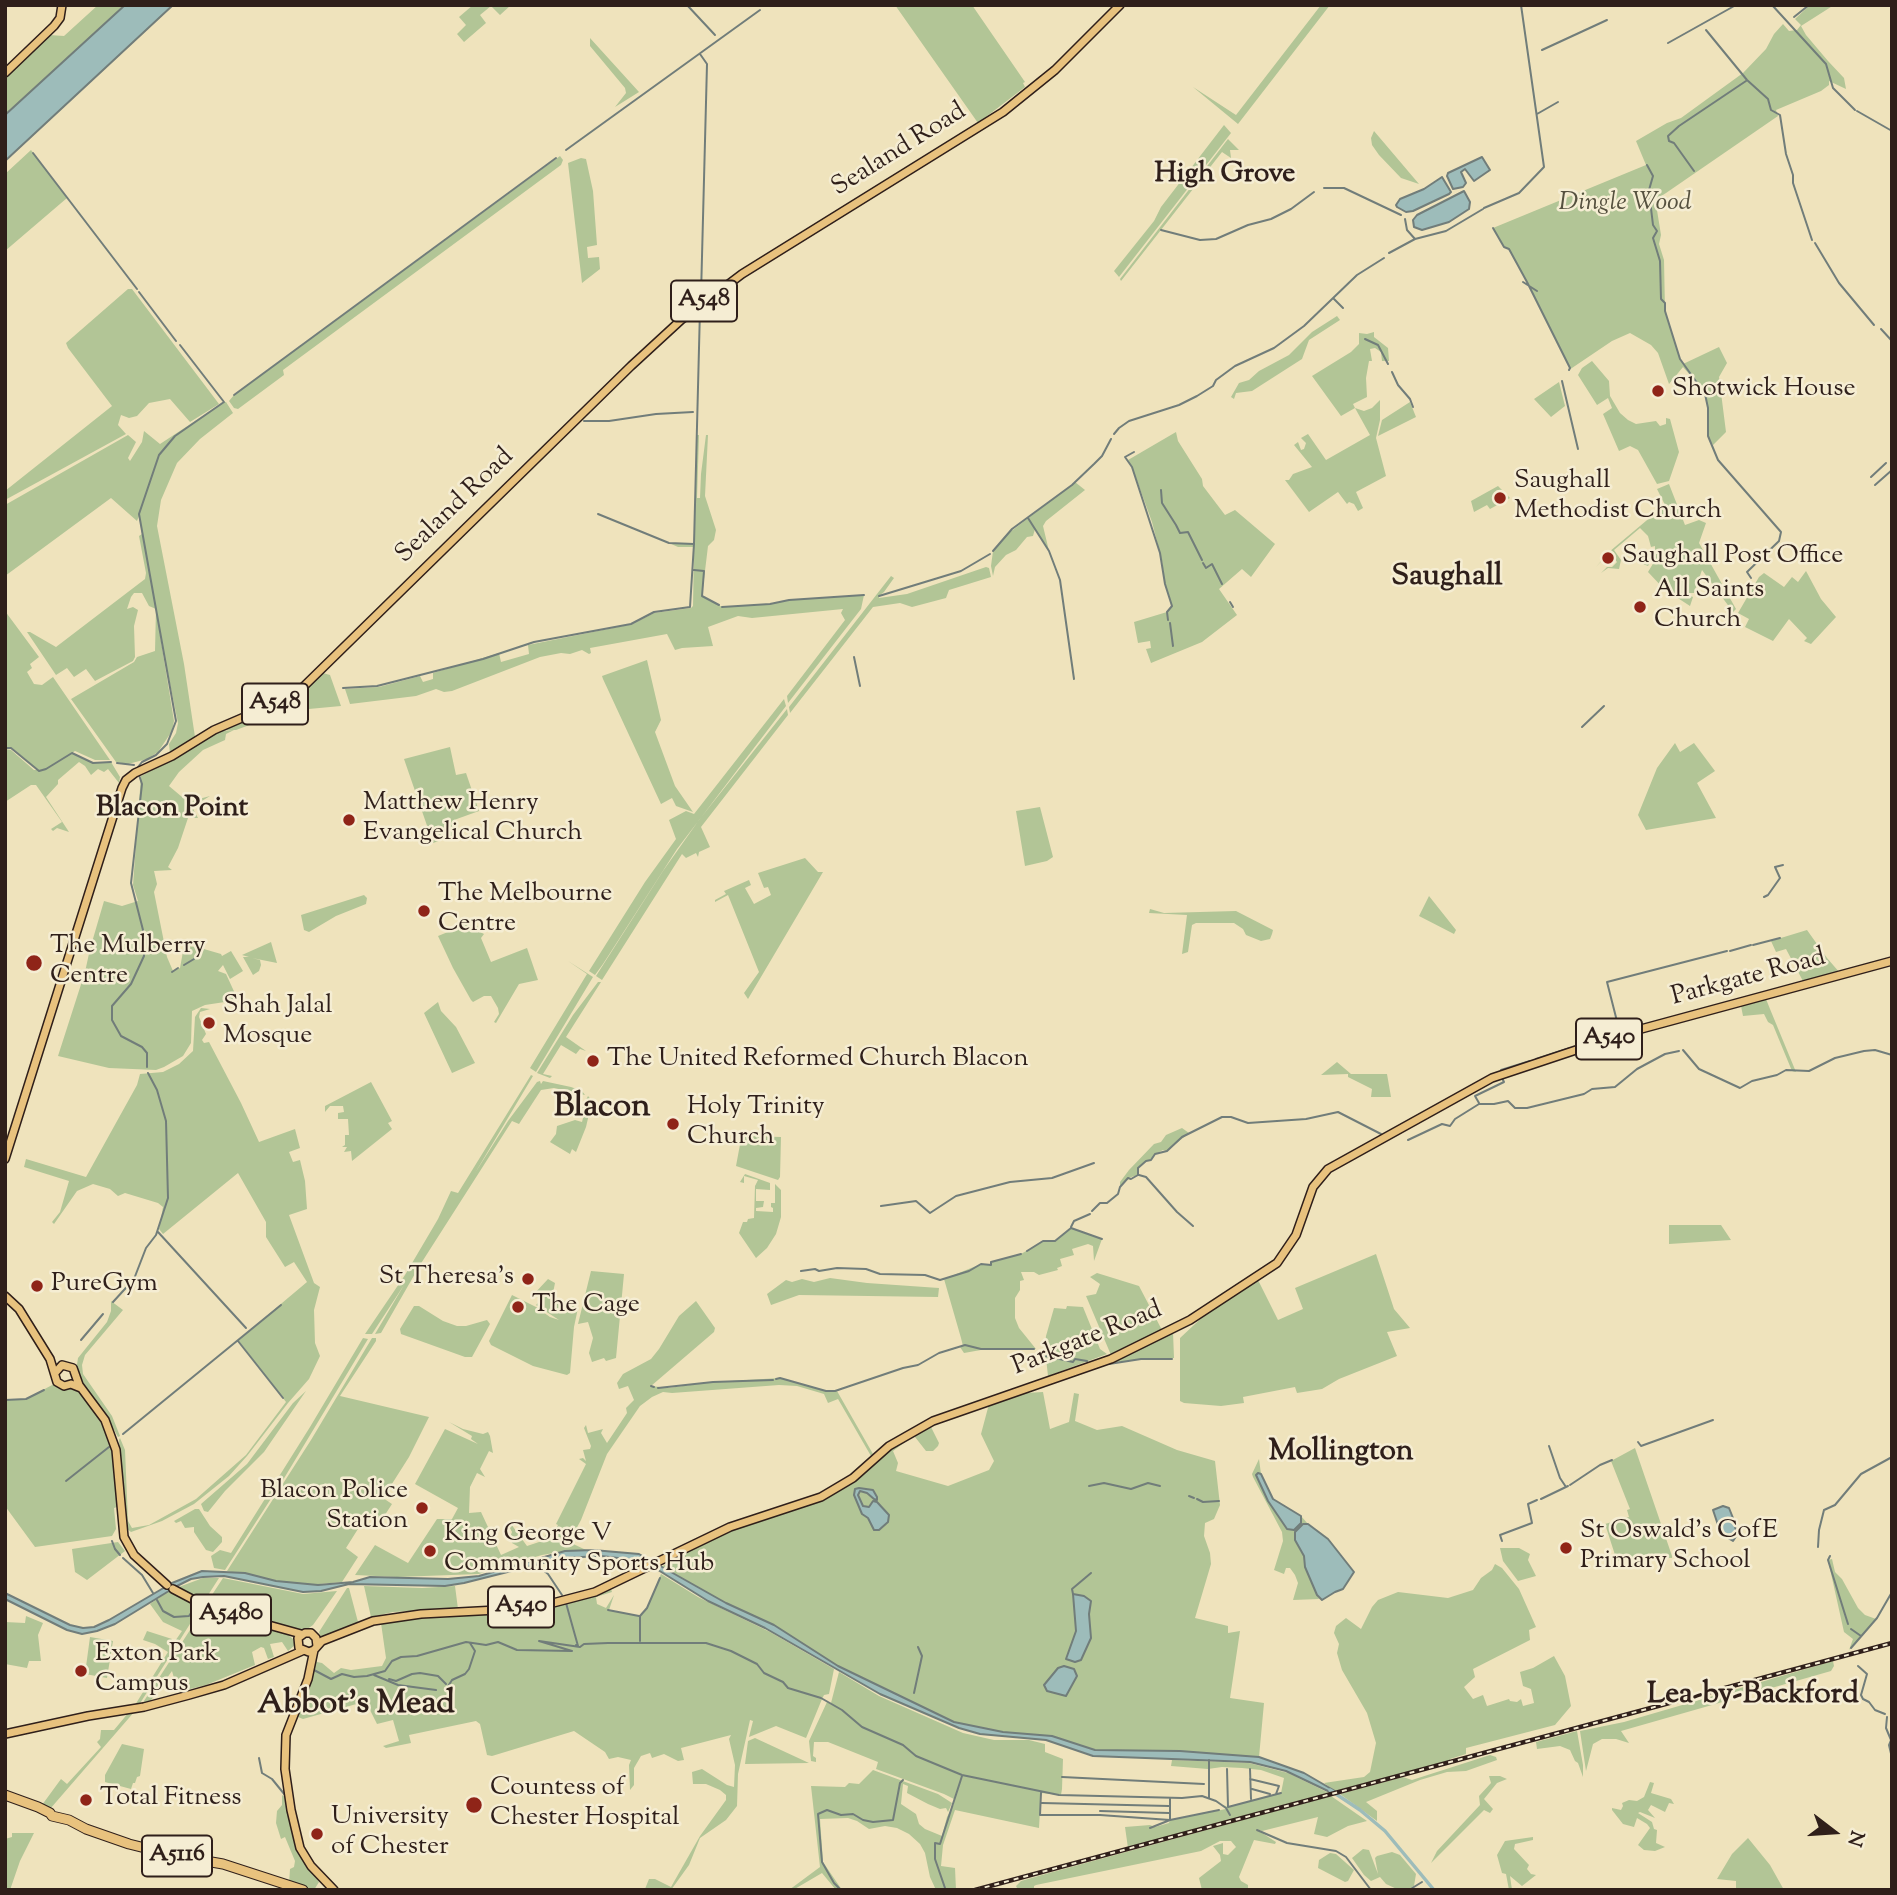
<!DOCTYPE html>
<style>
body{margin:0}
#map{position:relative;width:1897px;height:1895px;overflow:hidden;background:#efe3bc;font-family:"Sorts Mill Goudy",serif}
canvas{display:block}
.frame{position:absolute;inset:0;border:7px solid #2f1f1a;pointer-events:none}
.north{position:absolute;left:1799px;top:1797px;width:70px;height:70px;-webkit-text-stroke:5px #f5edd3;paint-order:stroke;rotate:107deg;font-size:19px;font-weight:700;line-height:28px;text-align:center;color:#2f1f1a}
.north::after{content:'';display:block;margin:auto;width:24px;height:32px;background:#2f1f1a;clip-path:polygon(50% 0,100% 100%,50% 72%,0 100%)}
</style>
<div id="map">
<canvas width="1897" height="1895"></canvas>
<div class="frame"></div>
<div class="north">N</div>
</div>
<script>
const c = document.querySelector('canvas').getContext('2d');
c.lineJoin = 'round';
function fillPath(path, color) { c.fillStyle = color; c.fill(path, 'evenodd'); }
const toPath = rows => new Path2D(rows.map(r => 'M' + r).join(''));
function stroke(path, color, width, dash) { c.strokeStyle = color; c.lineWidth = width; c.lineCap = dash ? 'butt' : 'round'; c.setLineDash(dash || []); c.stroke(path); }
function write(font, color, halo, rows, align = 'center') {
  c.font = font + ' "Sorts Mill Goudy",serif'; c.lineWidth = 5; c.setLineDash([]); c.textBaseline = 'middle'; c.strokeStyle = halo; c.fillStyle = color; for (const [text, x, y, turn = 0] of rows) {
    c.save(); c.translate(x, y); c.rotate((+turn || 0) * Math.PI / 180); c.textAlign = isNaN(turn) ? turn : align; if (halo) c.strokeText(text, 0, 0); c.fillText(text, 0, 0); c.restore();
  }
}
fillPath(toPath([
 [98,5,125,5,5,115,5,78,49,35,64,36],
 [473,5,511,5,500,15,491,6,480,15,486,23,464,42,457,34,466,25,459,17],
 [895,5,972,5,1025,82,1023,83,1025,87,978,123],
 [1321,5,1330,5,1238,124,1193,87,1236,115],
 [1810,5,1834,5,1801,26,1806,35,1828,61,1844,78,1846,89,1829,81,1829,85,1821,91,1776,110,1778,116,1666,193,1658,198,1656,204,1661,235,1659,244,1664,260,1665,311,1680,359,1683,364,1719,347,1727,363,1719,377,1726,432,1713,445,1708,436,1708,408,1705,394,1696,382,1683,367,1669,384,1658,353,1651,345,1630,333,1612,341,1569,370,1570,368,1527,282,1509,250,1504,247,1493,228,1646,165,1636,141,1667,123,1681,118,1743,73,1766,49,1774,34,1783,24,1789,31,1797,30,1801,25,1795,19],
 [590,38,639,92,615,107,626,93,625,88,590,46],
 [1224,125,1231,133,1119,277,1114,271,1154,221,1161,207],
 [1374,131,1419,184,1401,178,1379,155,1372,145,1371,138],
 [1228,139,1239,150,1230,150,1231,158,1222,152,1121,281,1120,279],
 [31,150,67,198,5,251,5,174],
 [560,156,563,160,561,165,283,370,284,375,238,409,234,408,229,401,234,395],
 [581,158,586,159,593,191,597,245,587,247,588,258,599,257,600,269,582,283,568,163],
 [128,289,132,289,219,404,190,422,170,399,149,403,137,416,129,418,121,415,118,425,126,434,5,500,5,491,112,406,68,348,66,343],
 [1337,316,1340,320,1309,340,1302,359,1252,391,1236,393,1234,399,1231,397,1239,383,1249,380,1259,371,1289,355,1312,332],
 [1374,332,1374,337,1388,348,1389,361,1382,361,1381,352,1375,348,1370,349,1372,361,1369,361,1366,378,1367,397,1353,404,1355,408,1364,411,1372,408,1380,400,1380,420,1376,438,1386,476,1356,492,1363,508,1358,511,1354,504,1349,502,1347,504,1338,492,1309,512,1285,480,1289,480,1293,474,1312,467,1294,445,1298,442,1301,450,1304,449,1306,443,1301,438,1308,434,1326,460,1370,435,1355,408,1341,416,1312,376,1351,352,1359,344,1359,333,1367,334],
 [1592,361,1609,381,1610,396,1620,413,1628,420,1636,424,1656,421,1660,426,1666,424,1666,418,1670,419,1679,452,1669,481,1657,484,1638,450,1630,446,1619,451,1603,414,1612,408,1608,398,1597,405,1578,375,1582,368],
 [1559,382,1565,406,1551,417,1534,399],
 [224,402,226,402,233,413,200,439,177,463,161,500,157,526,184,664,195,737,170,754,169,744,176,733,178,723,159,629,174,721,172,731,158,752,147,759,128,764,116,762,71,699,134,662,137,657,155,651,156,609,149,606,142,593,134,593,131,597,127,609,133,607,138,610,134,626,135,657,133,661,95,681,86,669,74,677,67,668,56,675,27,632,30,632,56,647,145,579,146,573,139,536,142,534,139,516,137,521,111,498,5,576,5,505,128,435,136,442,128,458,130,461,142,442,144,431,160,444],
 [1410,402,1416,417,1378,436,1382,420],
 [1176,432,1178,441,1202,479,1203,486,1225,515,1235,510,1275,544,1251,577,1242,569,1219,589,1237,615,1202,642,1151,663,1146,649,1151,648,1150,641,1138,643,1134,622,1167,612,1172,606,1165,584,1162,561,1152,522,1132,467,1128,460],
 [697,435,699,435,697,498,700,498,701,474,706,435,708,435,705,496,716,530,714,540,708,546,702,596,722,607,770,604,789,600,864,595,861,609,788,703,787,696,845,620,841,613,843,609,752,618,738,616,708,627,713,646,682,648,675,650,667,634,590,648,591,653,589,654,582,650,570,654,561,653,540,657,452,691,444,692,436,689,416,696,350,704,345,689,379,687,420,676,423,682,433,679,433,673,499,653,501,662,529,654,528,645,633,624,654,613,691,608,693,606,694,547,678,547,669,543,694,544],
 [1075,482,1085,490,1046,521,1043,526,1049,551,1035,529,1033,536,1027,537,1016,550,1006,555,995,567,993,576,991,566,993,551,1005,536],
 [1669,484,1685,525,1699,520,1706,523,1699,543,1736,609,1733,612,1702,570,1694,593,1690,593,1689,595,1693,597,1690,606,1664,589,1648,572,1654,562,1651,561,1648,566,1643,564,1648,553,1655,555,1655,546,1651,547,1648,536,1640,528,1614,550,1621,560,1619,569,1608,568,1601,573,1607,567,1612,567,1617,562,1609,553,1596,567,1609,552,1665,505,1657,489],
 [1498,486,1510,498,1490,509,1487,505,1474,512,1471,501],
 [986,567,989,568,991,577,949,590,946,598,912,607,900,603,873,607,790,713,789,707,891,576,894,578,884,592,879,596,879,598,907,594],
 [1806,571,1821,599,1836,617,1811,644,1804,641,1807,638,1789,619,1773,641,1745,627,1749,619,1738,613,1759,577,1764,573,1784,587,1792,577,1798,582],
 [5,611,39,657,30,664,32,668,27,672,34,684,42,685,53,677,110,760,95,760,75,751,72,753,93,763,111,762,120,777,119,783,108,769,104,772,98,769,91,775,85,766,79,762,58,780,58,784,46,797,69,832,57,828,53,831,51,829,62,822,36,785,31,785,5,802,5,749,11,750,34,770,44,770,38,770,12,748,5,747],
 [647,660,661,720,655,732,675,786,693,812,676,806,672,798,661,804,603,679,602,676],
 [323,673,330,675,341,706,298,710,276,715,236,730,221,730,292,700],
 [784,699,786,706,677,849,603,964,595,975,589,971,645,882,676,839,669,820,686,811,694,814],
 [787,709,788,715,701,827,710,847,699,852,698,857,696,853,686,858,682,854,602,980,596,976,663,871,699,820],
 [234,730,226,734,225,740,203,750,179,772,169,786,188,802,210,796,192,807,198,818,188,818,178,848,168,867,172,870,154,871,157,884,154,892,167,957,173,971,180,968,184,946,197,947,221,954,222,956,231,951,243,971,230,979,223,965,218,971,226,974,238,1000,205,1005,192,1011,191,1043,183,1056,164,1067,156,1070,109,1068,58,1056,85,972,90,949,104,901,122,906,138,901,133,885,141,776,172,760,208,737,220,731],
 [1675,743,1680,752,1694,743,1715,771,1697,783,1716,818,1646,830,1638,815,1657,768],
 [450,747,456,775,466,773,479,811,454,820,459,834,433,843,404,759],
 [1040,807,1053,857,1047,861,1025,866,1016,811],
 [805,858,818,872,823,872,748,999,744,993,759,972,728,895,715,902,715,900,726,894,724,891,749,880,751,885,745,888,754,904,771,895,768,887,764,888,758,873],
 [364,895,367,898,366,904,336,916,309,932,304,930,301,915],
 [1429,896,1456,930,1454,934,1419,916],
 [1150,909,1164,913,1236,911,1273,930,1272,934,1270,939,1261,941,1246,935,1243,929,1234,923,1196,923,1192,925,1188,952,1182,954,1187,915,1149,913],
 [475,921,480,932,484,934,481,938,491,962,527,948,538,980,519,984,496,1023,494,1022,499,1014,498,1008,491,996,484,996,473,1002,471,1000,453,968,438,936],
 [1807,930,1827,958,1840,973,1804,983,1786,949,1776,952,1771,941],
 [271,942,277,963,252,958,260,960,261,965,259,971,253,975,243,957,249,957,242,955],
 [568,961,593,977,536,1072,530,1068,587,974],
 [598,982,601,982,566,1037,586,1051,580,1049,576,1054,561,1045,543,1074,552,1076,550,1078,537,1073,573,1015],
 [1766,999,1770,1009,1796,1072,1792,1071,1773,1025,1768,1022,1764,1014,1743,1016,1741,1006],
 [438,1002,441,1011,456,1027,475,1063,452,1073,424,1013],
 [201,1008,210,1009,200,1012,199,1017,206,1034,202,1040,204,1043,209,1042,241,1103,259,1142,295,1129,300,1148,289,1152,293,1162,300,1160,305,1181,307,1209,289,1215,314,1283,320,1287,314,1310,315,1343,320,1356,309,1379,288,1403,247,1456,229,1476,194,1504,162,1521,131,1532,126,1528,119,1440,120,1438,125,1450,128,1521,132,1528,149,1525,196,1499,246,1455,286,1402,238,1340,307,1282,294,1262,285,1267,266,1237,266,1222,238,1173,163,1234,159,1229,163,1207,158,1203,125,1193,118,1196,110,1189,93,1184,77,1191,54,1224,52,1222,60,1212,69,1181,24,1167,26,1159,86,1177,137,1085,140,1074,163,1072,179,1064,193,1051,195,1017],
 [1337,1062,1351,1074,1387,1074,1391,1097,1371,1097,1372,1089,1348,1077,1348,1074,1321,1075],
 [531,1075,533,1076,475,1173,508,1121,537,1082,540,1081,541,1084,543,1081,571,1087,582,1091,585,1095,554,1088,541,1090,519,1124,512,1121,420,1265,381,1333,375,1334,404,1285,372,1334,365,1334,405,1275,438,1219,451,1191,458,1193],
 [371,1082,392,1121,388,1123,392,1129,352,1161,351,1151,344,1152,347,1147,342,1147,345,1145,345,1135,349,1135,348,1119,338,1119,338,1113,344,1112,343,1106,330,1106,325,1112,325,1106],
 [588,1096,592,1101,586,1127,576,1152,572,1149,570,1154,550,1142,556,1134,557,1126,575,1120,582,1122,585,1110,582,1108],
 [1182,1128,1189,1133,1167,1151,1163,1150,1155,1154,1151,1160,1146,1161,1138,1168,1138,1175,1128,1178,1120,1187,1120,1182,1129,1170,1154,1144,1161,1142,1166,1135],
 [745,1136,781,1137,780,1177,778,1180,736,1166,741,1139],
 [745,1174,770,1183,770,1190,756,1189,756,1201,764,1201,763,1207,756,1208,756,1211,773,1212,773,1208,771,1207,771,1203,775,1203,775,1184,781,1190,781,1217,776,1234,767,1248,756,1258,739,1233,743,1222,747,1222,748,1219,754,1218,755,1186,758,1180,744,1176,744,1183,740,1182],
 [1669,1225,1721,1225,1731,1240,1669,1244],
 [1071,1228,1102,1239,1094,1261,1093,1246,1088,1244,1072,1249,1074,1255,1060,1259,1062,1266,1057,1268,1058,1270,1039,1275,1034,1272,1021,1272,1024,1280,1020,1281,1020,1290,1015,1298,1015,1318,1019,1328,1036,1349,992,1348,964,1353,960,1347,963,1346,961,1338,944,1279,981,1264,991,1265,991,1262,1021,1254,1043,1241,1056,1241],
 [1376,1254,1394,1309,1410,1328,1387,1332,1397,1356,1339,1379,1322,1389,1297,1393,1295,1387,1243,1397,1244,1403,1221,1406,1184,1403,1180,1401,1180,1338,1209,1311,1258,1280,1278,1320,1303,1309,1295,1288],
 [591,1271,624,1274,616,1358,606,1361,604,1358,592,1362,589,1353,593,1338,588,1322,578,1324],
 [1097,1273,1139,1286,1163,1332,1111,1355,1086,1296,1096,1294,1100,1284,1090,1277],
 [830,1278,867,1283,939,1288,938,1297,799,1295,771,1305,767,1294,786,1280,792,1282,802,1279,814,1282],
 [548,1279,555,1283,553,1293,557,1299,576,1305,578,1308,574,1327,570,1373,567,1375,533,1366,491,1345,489,1341,512,1295,536,1307,550,1317,559,1320,536,1305,541,1300,534,1294],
 [111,1301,123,1310,85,1355,82,1365,83,1374,112,1416,120,1436,118,1437,104,1412,82,1386,76,1371,78,1358,107,1322,111,1311],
 [696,1301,715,1328,714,1332,651,1386,668,1388,713,1382,780,1378,826,1391,837,1391,873,1454,871,1456,838,1399,828,1403,824,1394,797,1386,779,1385,672,1393,663,1392,652,1397,640,1406,607,1454,581,1520,569,1542,586,1550,565,1551,542,1555,504,1566,504,1565,479,1574,397,1577,355,1575,375,1545,408,1563,437,1519,452,1519,458,1508,415,1484,445,1429,478,1444,471,1439,472,1436,449,1422,463,1429,483,1434,488,1432,490,1436,493,1453,489,1451,480,1469,485,1477,477,1473,470,1487,469,1513,481,1512,501,1555,519,1547,512,1543,510,1537,512,1532,509,1526,511,1524,527,1546,542,1541,549,1529,555,1530,558,1525,556,1524,586,1464,579,1459,583,1458,586,1461,583,1450,590,1449,591,1446,584,1428,586,1425,588,1433,603,1429,601,1433,607,1443,627,1413,626,1408,634,1400,628,1386,619,1389,617,1383,623,1374,651,1359,659,1349,679,1316],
 [414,1306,419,1306,443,1321,457,1326,466,1326,487,1320,490,1324,472,1357,465,1357,401,1334,400,1329],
 [1067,1306,1083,1307,1100,1349,1107,1354,1048,1376,1046,1358,1044,1360,1046,1336,1054,1308,1066,1309],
 [1173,1332,1174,1358,1141,1359,1099,1366],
 [363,1338,368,1339,283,1480,225,1570,214,1568,211,1556,220,1550,231,1553,310,1427],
 [372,1338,376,1338,376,1341,340,1396,429,1417,409,1457,383,1498,392,1504,381,1521,368,1513,346,1548,358,1557,342,1582,308,1585,276,1581,227,1571,311,1440],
 [54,1384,77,1390,101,1417,111,1443,110,1448,113,1452,117,1507,114,1508,116,1529,112,1536,35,1547,5,1506,5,1400,26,1399],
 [306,1391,264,1452,225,1491,208,1512,204,1511,201,1504,247,1464,293,1403],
 [1043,1392,1050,1429,1069,1422,1074,1393,1079,1394,1075,1421,1097,1430,1122,1426,1177,1450,1215,1461,1220,1505,1214,1519,1205,1523,1204,1536,1210,1553,1211,1564,1195,1618,1228,1626,1228,1633,1240,1631,1230,1698,1264,1703,1259,1757,1180,1751,1095,1750,1052,1736,1003,1732,954,1722,837,1666,774,1625,726,1603,661,1567,711,1538,731,1530,822,1501,854,1480,883,1454,930,1425,939,1443,938,1446,933,1451,926,1451,915,1437,912,1437,893,1451,898,1463,896,1471,948,1486,989,1470,994,1461,981,1434,989,1404,1026,1393],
 [1635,1448,1672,1556,1672,1558,1642,1557,1617,1561,1605,1524,1629,1517,1627,1510,1630,1509,1611,1461],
 [1259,1459,1261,1474,1258,1473,1268,1501,1287,1529,1301,1524,1301,1516,1308,1524,1303,1524,1297,1544,1304,1556,1305,1567,1319,1599,1293,1600,1298,1583,1295,1575,1290,1568,1286,1568,1284,1574,1274,1570,1283,1541,1282,1532,1253,1477,1252,1474],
 [195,1509,199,1509,210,1526,222,1537,222,1542,213,1552,206,1550,194,1532,194,1527,185,1528,181,1521,176,1523,174,1521],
 [118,1542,125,1551,87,1580,75,1572,72,1549],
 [1500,1548,1519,1548,1530,1554,1528,1560,1536,1576,1518,1581,1503,1561],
 [1832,1559,1835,1572,1842,1579,1858,1608,1865,1615,1876,1619,1849,1650,1853,1639,1844,1632,1828,1560],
 [1495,1564,1502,1568,1519,1589,1536,1627,1529,1630,1530,1640,1473,1669,1475,1677,1464,1687,1473,1699,1483,1695,1487,1706,1509,1699,1510,1701,1517,1702,1521,1699,1523,1706,1534,1703,1531,1689,1523,1686,1520,1672,1533,1668,1554,1656,1565,1676,1571,1706,1555,1725,1466,1748,1466,1754,1450,1759,1450,1761,1335,1791,1324,1783,1364,1777,1370,1772,1376,1743,1367,1713,1342,1670,1337,1653,1339,1644,1334,1633,1336,1626,1346,1618,1361,1629,1372,1607,1378,1600,1398,1592,1448,1598,1473,1590,1481,1578,1492,1570],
 [661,1574,698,1597,770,1632,834,1669,829,1694,824,1695,822,1699,806,1738,776,1726,749,1737,753,1721,750,1720,738,1774,737,1806,726,1820,700,1838,689,1865,671,1890,645,1889,649,1879,655,1879,671,1887,700,1836,726,1800,726,1795,720,1790,706,1784,693,1784,692,1772,702,1769,727,1785,734,1787,735,1765,729,1739,731,1735,681,1748,684,1760,678,1761,664,1754,652,1758,650,1753,641,1756,634,1768,634,1785,630,1790,629,1765,631,1760,618,1757,609,1759,605,1752,574,1731,492,1756,487,1755,480,1724,476,1721,409,1735,411,1743,386,1748,383,1746,399,1741,393,1720,377,1724,369,1708,365,1704,360,1703,303,1719,298,1717,315,1654,317,1662,322,1663,334,1673,341,1668,351,1670,382,1666,386,1658,381,1623,395,1620,501,1614,571,1601,611,1589,612,1592,596,1597,597,1604,606,1608,614,1595,609,1610,640,1616,647,1608],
 [203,1578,219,1578,203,1603,176,1588],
 [223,1578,303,1594,337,1591,313,1625,303,1632,206,1604],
 [364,1586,422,1588,455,1586,458,1609,393,1612,371,1617],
 [347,1588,349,1588,358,1622,321,1638,319,1632],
 [170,1590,200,1608,139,1705,135,1705,168,1652,155,1644,143,1640,147,1631,172,1639,170,1642,173,1644,182,1631,163,1622,150,1604],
 [203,1610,286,1633,293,1639,295,1645,288,1651,282,1642,270,1644,274,1657,268,1659,264,1648,261,1647,252,1652,255,1665,206,1685,178,1692,172,1671,149,1703,142,1704],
 [26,1616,43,1623,38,1635,41,1661,29,1661,27,1668,5,1664,5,1622,25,1623],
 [90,1637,113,1641,107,1678,85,1674],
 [1833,1661,1834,1666,1831,1671,1621,1731,1629,1743,1616,1739,1602,1739,1593,1744,1586,1771,1580,1731,1624,1722],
 [839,1672,879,1696,963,1733,994,1740,1029,1740,1045,1744,1045,1752,1063,1759,1062,1789,1061,1795,1041,1793,1039,1828,955,1810,943,1845,941,1866,955,1868,956,1890,936,1890,930,1877,925,1853,920,1844,909,1834,897,1828,885,1826,869,1829,857,1821,848,1818,820,1819,823,1862,842,1890,836,1890,822,1873,793,1890,789,1890,820,1867,811,1786,845,1787,849,1783,859,1784,873,1770,938,1794,952,1803,948,1812,946,1808,940,1809,928,1804,907,1793,908,1786,903,1784,901,1804,916,1814,919,1824,925,1829,942,1836,947,1817,954,1804,954,1799,944,1794,876,1769,878,1762,828,1742,814,1742,813,1756,816,1758,816,1762,811,1761,809,1741,827,1702,831,1703],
 [135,1711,50,1809,42,1805,61,1779,67,1784,101,1747,97,1742,100,1739,101,1730,114,1730,129,1712],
 [1577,1731,1583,1765,1583,1777,1578,1763,1575,1761,1570,1750,1560,1746,1537,1749,1536,1742],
 [755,1738,809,1763,745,1764,748,1741],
 [122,1744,144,1749,140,1776,137,1777,135,1783,133,1783,131,1789,105,1782,105,1775],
 [1490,1755,1496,1757,1497,1760,1466,1771,1447,1772,1420,1780,1366,1802,1377,1811,1377,1821,1340,1794,1403,1777,1412,1780],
 [1172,1760,1249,1763,1288,1773,1329,1793,1128,1848,1125,1827,1150,1825,1155,1827,1169,1823,1170,1820,1226,1809,1223,1805,1228,1807,1281,1793,1284,1778,1261,1770,1242,1768,1222,1767,1208,1769,1171,1766],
 [1489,1776,1500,1776,1507,1779,1497,1783,1484,1799,1493,1809,1490,1813,1484,1810,1431,1863,1437,1851,1480,1805,1479,1796,1491,1783],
 [1650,1782,1654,1783,1651,1793,1671,1799,1674,1804,1669,1803,1665,1812,1651,1805,1648,1810,1655,1818,1640,1812,1638,1813,1652,1822,1654,1829,1657,1830,1656,1843,1665,1847,1655,1851,1644,1850,1638,1845,1650,1828,1647,1824,1637,1818,1634,1827,1623,1824,1612,1810,1612,1808,1621,1810,1623,1806,1622,1803,1629,1800,1637,1801,1644,1797],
 [282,1795,285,1797,298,1853,319,1882,314,1890,289,1884,290,1869,294,1867,295,1861,285,1837,281,1839,276,1823,277,1811,282,1805],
 [1331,1796,1367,1821,1348,1826,1327,1837,1314,1834,1318,1817,1262,1831,1256,1829,1276,1842,1275,1844,1254,1840,1239,1877,1241,1881,1248,1885,1248,1890,1202,1890,1199,1878,1221,1861,1220,1855,1213,1846,1223,1843,1223,1854,1228,1855,1236,1847,1231,1841,1220,1841,1201,1851,1036,1885,1034,1886,1034,1890,1018,1890,1016,1886,1021,1881,1049,1873],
 [12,1833,34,1833,20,1861,10,1890,5,1890,5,1839,12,1837],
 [1533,1837,1533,1840,1515,1844,1514,1849,1529,1865,1527,1869,1531,1874,1536,1875,1522,1886,1510,1876,1512,1890,1509,1890,1506,1874,1502,1873,1497,1855,1505,1841],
 [1748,1838,1770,1865,1784,1890,1736,1890,1736,1881,1717,1879,1732,1854],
 [1363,1849,1369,1850,1378,1874,1375,1858,1377,1856,1392,1852,1400,1855,1416,1874,1414,1886,1407,1890,1399,1890,1386,1884,1380,1877,1371,1881,1364,1875,1352,1858],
 [1330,1853,1336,1854,1354,1870,1348,1881,1345,1882,1318,1868,1319,1860]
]), '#b2c596');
const water = toPath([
 [125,5,173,5,5,161,5,115,125,5],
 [1482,157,1490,170,1474,181,1465,169,1461,172,1466,183,1463,187,1453,189,1447,176,1448,173,1482,157],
 [1442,177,1451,192,1449,194,1413,211,1406,212,1397,207,1396,205,1400,199,1424,189,1442,177],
 [1464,191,1470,202,1469,209,1449,222,1422,230,1414,227,1413,220,1417,215,1464,191],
 [1258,1473,1261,1474,1273,1499,1301,1516,1301,1523,1294,1530,1287,1529,1268,1501,1256,1475,1258,1473],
 [859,1488,873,1490,877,1497,877,1500,874,1499,867,1493,860,1491,858,1495,863,1506,869,1507,873,1501,877,1502,889,1515,888,1522,879,1530,874,1530,868,1518,862,1514,854,1495,855,1489,859,1488],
 [1723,1506,1729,1508,1733,1518,1737,1535,1733,1541,1721,1534,1713,1510,1723,1506],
 [1303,1524,1308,1524,1328,1539,1354,1572,1343,1589,1335,1592,1322,1600,1317,1595,1305,1567,1304,1556,1295,1540,1295,1532,1303,1524],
 [593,1550,639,1554,726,1603,774,1625,838,1666,954,1722,1003,1732,1052,1736,1095,1750,1180,1751,1259,1757,1304,1773,1335,1791,1330,1792,1286,1771,1250,1762,1093,1756,1046,1740,980,1734,959,1728,880,1694,765,1628,708,1601,650,1565,635,1560,601,1556,563,1558,464,1583,445,1586,349,1584,321,1591,303,1592,224,1576,203,1577,191,1579,177,1586,115,1624,97,1631,82,1634,67,1630,5,1599,5,1593,70,1625,83,1628,94,1627,109,1620,172,1583,202,1571,245,1573,276,1581,318,1585,353,1582,370,1577,448,1579,479,1576,565,1551,593,1550],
 [1073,1594,1084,1596,1091,1601,1089,1614,1091,1638,1081,1660,1075,1662,1066,1659,1076,1631,1073,1594],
 [1064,1666,1074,1669,1077,1676,1066,1696,1047,1691,1044,1685,1058,1668,1064,1666]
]);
fillPath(water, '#9dbcba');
stroke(water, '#717d7a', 2);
stroke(toPath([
 [687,5,715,35],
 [1772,5,1826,64,1833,88,1855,110],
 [1794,17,1809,5],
 [1706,30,1747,80,1768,99,1771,110,1780,115,1786,154,1793,175,1793,183,1812,240],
 [1668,43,1736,5],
 [1542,50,1607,20],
 [700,54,707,64,701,295],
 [1857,111,1892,131],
 [1537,114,1558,102],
 [566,150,760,10],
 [33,153,137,289],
 [1647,165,1653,176,1647,197,1650,200,1653,225,1657,231,1653,238,1660,261,1661,299,1665,303,1665,311,1680,359,1705,394,1708,408,1708,436,1718,460,1781,532,1779,541,1747,572,1751,578],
 [1694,171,1674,143,1669,141,1668,136,1679,126,1746,81],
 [1324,188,1344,188,1401,215],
 [1484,208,1519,193,1544,167,1521,5],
 [1493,228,1504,247,1509,249,1527,282,1570,368,1569,370],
 [1161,230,1200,240,1216,239,1248,225,1271,219,1291,209,1314,192],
 [1415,239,1446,231,1483,209],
 [1815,243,1839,283,1874,325],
 [1389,253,1415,239,1407,230,1405,219],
 [1523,282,1537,291],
 [139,292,176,341],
 [1333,298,1343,308],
 [1881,329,1892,341],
 [1365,339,1378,345,1388,364],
 [1392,372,1398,385,1410,399,1413,407],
 [1562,381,1578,449],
 [234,395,556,158],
 [584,421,609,421,656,414,693,412],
 [1114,434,1119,428,1129,421,1179,405,1197,396,1213,386,1216,380,1235,366,1274,348,1304,326,1357,275,1384,258],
 [1134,452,1125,457,1132,467,1160,553,1165,584,1172,606,1167,612,1168,620],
 [1871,477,1886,463],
 [1875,485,1892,470],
 [1161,490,1162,503,1176,525,1180,533,1188,532,1202,560],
 [598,514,669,543,694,544,700,309],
 [1028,518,1049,551,1060,580,1074,679],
 [993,551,1012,529,1072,485,1094,464,1102,456,1111,439],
 [1203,563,1206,568,1212,564,1222,584],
 [694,570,704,571,702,596,719,605],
 [879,596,961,571,990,554],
 [1230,602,1233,607],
 [722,607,770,604,789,600,864,595],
 [1170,623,1173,646],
 [854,657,860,686],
 [343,688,377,686,483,659,534,642,631,624,654,612,690,607,694,544],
 [1582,727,1604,706],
 [5,748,11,748,39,771,46,769,72,753,93,763,111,762],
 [117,763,134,765],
 [138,767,142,762,156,755,167,744,176,721,139,514,159,455,175,436,224,402,180,345],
 [139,775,142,784,131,883,143,930,144,956,131,984,112,1006,112,1020,121,1036,142,1047,147,1053,147,1067],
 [1764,897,1768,895,1780,878,1775,867,1783,865],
 [1753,945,1780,938],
 [1730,951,1751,945],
 [184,965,194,959],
 [172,972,178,968],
 [1620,1033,1607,982,1727,951],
 [1683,1050,1699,1069,1740,1088,1752,1081,1777,1075,1786,1070,1809,1071,1835,1058,1864,1051,1875,1050,1892,1055],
 [1536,1059,1570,1048],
 [1501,1070,1530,1061],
 [1479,1103,1475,1096,1504,1082,1502,1078],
 [1408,1140,1442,1124,1450,1126,1455,1119,1479,1104,1494,1104,1508,1101,1515,1108,1527,1108,1584,1094,1592,1089,1615,1087,1637,1069,1665,1054,1679,1051],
 [1139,1175,1146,1177,1177,1212,1193,1226],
 [881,1206,916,1201,930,1213,956,1196,1010,1182,1052,1178,1094,1163],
 [1092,1211,1100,1203,1107,1203,1118,1194,1120,1187,1128,1178,1131,1179,1138,1175,1138,1168,1146,1161,1151,1160,1155,1154,1167,1151,1182,1137,1222,1117,1231,1117,1248,1123,1306,1119,1338,1112,1381,1134],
 [1071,1227,1074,1221,1090,1214],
 [158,1232,246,1328],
 [1027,1251,1043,1241,1055,1241,1071,1228,1102,1239],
 [801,1271,815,1269,819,1271,837,1268,866,1269,880,1274,925,1275,940,1280,969,1271,981,1264,991,1265,991,1262,1021,1254],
 [113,1302,134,1279,146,1248,156,1235,168,1198,166,1121,157,1090,148,1073],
 [81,1340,103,1314],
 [238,1341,283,1398],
 [1046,1356,1073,1362,1075,1359,1087,1361],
 [1109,1364,1141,1359,1172,1359],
 [776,1379,780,1378,826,1391,835,1391,903,1368,918,1365,939,1353,965,1345,981,1349,1034,1349],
 [651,1386,654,1387],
 [658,1388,713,1382,773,1380],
 [5,1400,26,1399,44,1390],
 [123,1434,281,1305],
 [1638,1442,1641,1446,1713,1420],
 [1549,1446,1560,1478,1566,1487],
 [66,1481,109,1447],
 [1570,1485,1600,1465,1612,1460],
 [1089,1486,1104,1483,1131,1489,1148,1483,1160,1486],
 [1189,1496,1194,1498],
 [1197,1499,1203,1502,1219,1501],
 [1541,1499,1568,1486],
 [112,1541,115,1549,120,1555],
 [1502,1541,1500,1535,1532,1523,1528,1504,1537,1500],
 [1818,1547,1819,1530,1824,1510,1835,1505,1861,1474,1892,1457],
 [1830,1556,1828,1560,1848,1624],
 [123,1558,142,1575,153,1593],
 [538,1566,548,1574,562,1595],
 [1073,1594,1072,1589,1091,1573],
 [157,1600,163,1611,174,1617,189,1616,193,1610,208,1613],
 [566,1603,578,1646,576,1645],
 [608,1610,639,1616],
 [1851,1629,1861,1636],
 [640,1641,640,1616,647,1608,660,1578],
 [1851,1648,1877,1618,1892,1592],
 [1858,1666,1867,1674,1861,1695,1863,1699,1869,1702,1875,1710,1885,1714],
 [314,1670,331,1679,342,1674,354,1677,367,1676,385,1671,392,1661,401,1657,417,1656,466,1642,486,1645,498,1642,517,1650,572,1651,539,1641,580,1647,584,1644,608,1643,706,1643,731,1651,757,1664,764,1673,783,1682,788,1688,821,1698,842,1710,862,1727,903,1745,916,1756,962,1775,1059,1795,1182,1798,1202,1796,1216,1801,1226,1808,1230,1815],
 [374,1675,398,1685,436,1690],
 [389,1679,396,1681,412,1674,420,1673,438,1676,446,1684],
 [447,1688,452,1680,465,1674,469,1669,475,1651,470,1643],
 [914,1693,922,1656,918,1647],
 [1887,1717,1886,1728,1891,1740,1889,1745,1892,1758],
 [259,1758,262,1773,272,1779,285,1795],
 [1227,1769,1228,1807,1281,1793],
 [1250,1769,1251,1799],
 [1062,1777,1204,1784],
 [1250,1779,1279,1786,1276,1794],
 [1252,1789,1270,1794],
 [1041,1793,1040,1815,1100,1815,1170,1820,1170,1798],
 [1209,1798,1209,1760],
 [1042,1803,1169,1806],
 [1100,1811,1169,1813],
 [1150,1828,1170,1820,1219,1810],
 [1257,1830,1287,1843,1336,1851,1346,1857,1371,1890],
 [945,1888,935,1859,935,1843,940,1844,962,1776],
 [841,1890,834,1883,822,1862,818,1814,827,1810,841,1815,853,1814,863,1820,873,1822,893,1820,900,1783,903,1780],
 [1409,1890,1422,1882]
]), '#717d7a', 2);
stroke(toPath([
 [1330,1790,1360,1810,1385,1831,1434,1890]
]), '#9dbcba', 3.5);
const major = toPath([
 [5,73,54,26,60,18,62,5],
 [5,1159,122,788,126,780,135,773,172,756,214,730,286,699,299,691,631,366,681,320,742,274,1003,112,1055,70,1120,5],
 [5,1296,19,1309,50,1359,57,1382,64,1386,71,1384,81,1388],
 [55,1373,62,1365,73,1368,79,1385,105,1420,116,1450,124,1537,134,1555,167,1585],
 [173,1589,211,1609,301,1634],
 [317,1646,316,1638,311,1633,305,1633,298,1638,299,1648,309,1652,314,1650,322,1641,373,1621,421,1614,497,1610,553,1603,595,1592,730,1527,821,1497,853,1478,889,1446,933,1421,1111,1359,1190,1320,1277,1263,1296,1235,1313,1187,1328,1169,1492,1078,1630,1032,1892,961],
 [314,1650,308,1679,286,1735,285,1769,291,1810,300,1848,311,1866,334,1890],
 [5,1734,88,1716,144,1707,189,1695,224,1685,302,1651]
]);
const highway = toPath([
 [5,1795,38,1807,50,1813,52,1816,69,1820,86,1829,129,1844,177,1856,223,1864,303,1890]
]);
stroke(major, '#2f1f1a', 10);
stroke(highway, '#2f1f1a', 11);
stroke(major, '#e8c27e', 7);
stroke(highway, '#e8c27e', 9);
const rail = toPath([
 [975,1890,1892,1643]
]);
stroke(rail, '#2f1f1a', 4.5);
stroke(rail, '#f5edd3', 2, [5]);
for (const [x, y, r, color] of [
 [1658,391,7,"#8f2418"],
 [1500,498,7,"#8f2418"],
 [1608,558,7,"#8f2418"],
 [1640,607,7,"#8f2418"],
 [349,820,7,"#8f2418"],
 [424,911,7,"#8f2418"],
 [34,963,9,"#8f2418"],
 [209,1023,7,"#8f2418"],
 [593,1061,7,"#8f2418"],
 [673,1124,7,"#8f2418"],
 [528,1279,7,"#8f2418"],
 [37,1286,7,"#8f2418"],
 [518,1307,7,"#8f2418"],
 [422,1508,7,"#8f2418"],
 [1566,1548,7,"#8f2418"],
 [430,1551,7,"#8f2418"],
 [81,1671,7,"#8f2418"],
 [86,1800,7,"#8f2418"],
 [474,1805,9,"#8f2418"],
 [317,1834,7,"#8f2418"]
]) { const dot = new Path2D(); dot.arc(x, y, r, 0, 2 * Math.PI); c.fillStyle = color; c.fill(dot); stroke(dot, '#f5edd3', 2.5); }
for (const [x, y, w] of [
 [704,301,66],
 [275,704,66],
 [1609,1039,66],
 [521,1607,66],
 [231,1615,80],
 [177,1856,70]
]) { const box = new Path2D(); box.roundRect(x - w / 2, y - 20.5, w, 41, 5); c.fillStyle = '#f5edd3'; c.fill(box); stroke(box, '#2f1f1a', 2); }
write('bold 24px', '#2f1f1a', null, [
 ["A548",704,301],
 ["A548",275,704],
 ["A540",1609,1039],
 ["A540",521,1607],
 ["A5480",231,1615],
 ["A5116",177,1856]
]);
write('26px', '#2f1f1a', '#f5edd3', [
 ["Sealand Road",900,151,-32],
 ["Sealand Road",456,507,-44],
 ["Parkgate Road",1749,979,-15],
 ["Parkgate Road",1088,1340,-22]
]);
write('italic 26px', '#56513f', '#f5edd3', [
 ["Dingle Wood",1625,205]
]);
write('26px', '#2f1f1a', '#f5edd3', [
 ["Shotwick House",1672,391],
 ["Saughall",1514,483],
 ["Methodist Church",1514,513],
 ["Saughall Post Office",1622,558],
 ["All Saints",1654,592],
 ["Church",1654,622],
 ["Matthew Henry",363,805],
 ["Evangelical Church",363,835],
 ["The Melbourne",438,896],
 ["Centre",438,926],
 ["The Mulberry",50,948],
 ["Centre",50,978],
 ["Shah Jalal",223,1008],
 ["Mosque",223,1038],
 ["The United Reformed Church Blacon",607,1061],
 ["Holy Trinity",687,1109],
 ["Church",687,1139],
 ["St Theresa's",514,1279,"right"],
 ["PureGym",51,1286],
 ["The Cage",532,1307],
 ["Blacon Police",408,1493,"right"],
 ["Station",408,1523,"right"],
 ["St Oswald's CofE",1580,1533],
 ["Primary School",1580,1563],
 ["King George V",444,1536],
 ["Community Sports Hub",444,1566],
 ["Exton Park",95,1656],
 ["Campus",95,1686],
 ["Countess of",490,1790],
 ["Chester Hospital",490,1820],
 ["Total Fitness",100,1800],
 ["University",331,1819],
 ["of Chester",331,1849]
], 'left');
write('bold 28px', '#2f1f1a', '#f5edd3', [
 ["High Grove",1225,176],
 ["Blacon Point",172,810]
]);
write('bold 30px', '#2f1f1a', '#f5edd3', [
 ["Saughall",1447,579],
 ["Mollington",1341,1454],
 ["Lea-by-Backford",1753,1697]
]);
write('bold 33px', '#2f1f1a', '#f5edd3', [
 ["Blacon",602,1109],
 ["Abbot's Mead",356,1706]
]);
</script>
